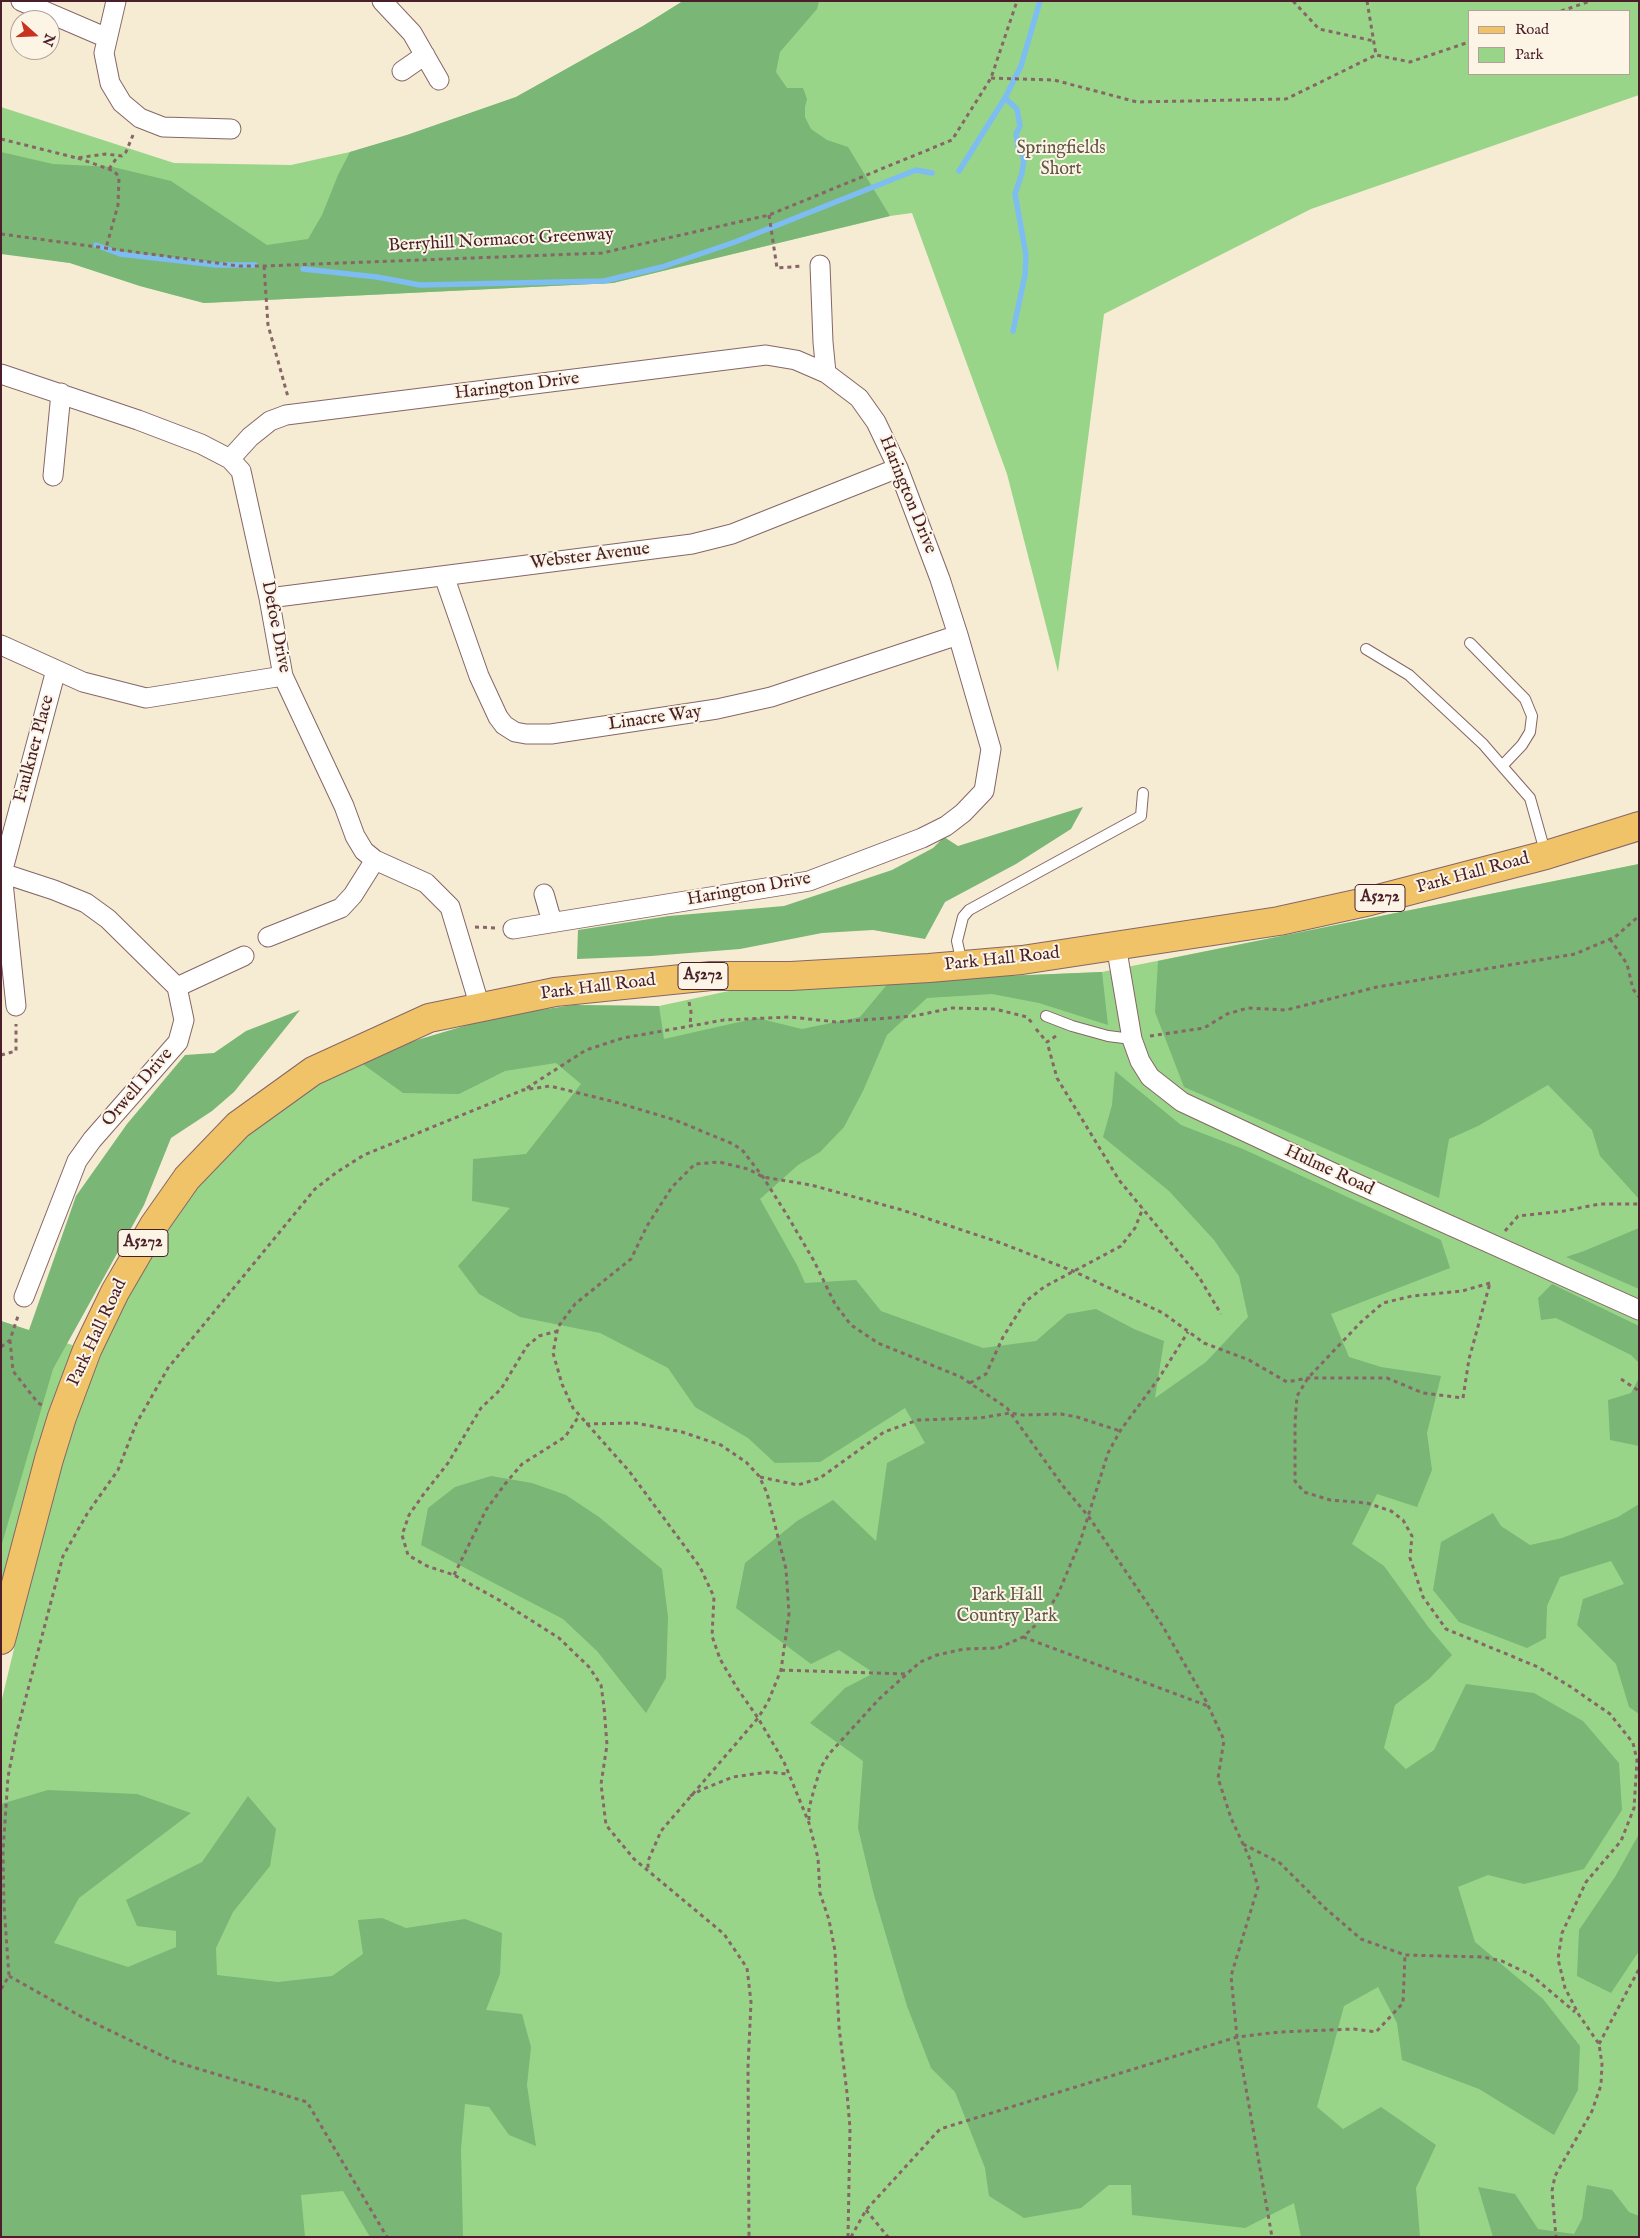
<!DOCTYPE html>
<style>
body{margin:0}
#map{position:relative;width:1640px;height:2238px;overflow:hidden;background:#f6ebd3;font-family:"IM FELL English",serif}
canvas{display:block}
.frame{position:absolute;inset:0;border:2px solid #4a1f2b;pointer-events:none}
.legend{position:absolute;left:1468px;top:10px;width:162px;height:65px;box-sizing:border-box;background:#fcf5e5;border:1px solid #b59f9b;margin:0;padding:6px 9px;list-style:none;font-size:15px;color:#4a1f2b}
.legend li{display:flex;align-items:center;gap:10px;height:25px}
.legend b{width:25px;border:1px solid #b59f9b}
.north{position:absolute;left:10px;top:10px;width:50px;height:50px;box-sizing:border-box;background:#fcf5e5;border:1px solid #b59f9b;border-radius:50%;rotate:110deg;font-size:14px;font-weight:700;line-height:20px;text-align:center;color:#4a1f2b}
.north::after{content:'';display:block;margin:auto;width:18px;height:22px;background:#c8321e;clip-path:polygon(50% 0,100% 100%,50% 72%,0 100%)}
</style>
<div id="map">
<canvas width="1640" height="2238"></canvas>
<div class="frame"></div>
<ul class="legend">
<li><b style="height:6px;background:#f1c369"></b>Road</li>
<li><b style="height:14px;background:#99d589"></b>Park</li>
</ul>
<div class="north">N</div>
</div>
<script>
const c = document.querySelector('canvas').getContext('2d');
c.lineJoin = 'round';
function fillPath(path, color) { c.fillStyle = color; c.fill(path, 'evenodd'); }
const toPath = rows => new Path2D(rows.map(r => 'M' + r).join(''));
function stroke(path, color, width, dash) { c.strokeStyle = color; c.lineWidth = width; c.lineCap = dash ? 'butt' : 'round'; c.setLineDash(dash || []); c.stroke(path); }
function write(font, color, halo, rows, align = 'center') {
  c.font = font + ' "IM FELL English",serif'; c.lineWidth = 4; c.setLineDash([]); c.textBaseline = 'middle'; c.strokeStyle = halo; c.fillStyle = color; for (const [text, x, y, turn = 0] of rows) {
    c.save(); c.translate(x, y); c.rotate((+turn || 0) * Math.PI / 180); c.textAlign = isNaN(turn) ? turn : align; if (halo) c.strokeText(text, 0, 0); c.fillText(text, 0, 0); c.restore();
  }
}
fillPath(toPath([
 [683,1,1639,1,1639,95,1311,209,1104,314,1058,672,1007,474,912,213,890,216,613,283,204,303,140,286,70,263,1,252,1,107,174,163,291,165,350,152,407,135,516,97,643,26],
 [1469,11,1629,11,1629,74,1469,74],
 [1639,864,1639,2237,1,2237,1,1703,59,1461,108,1337,146,1261,189,1197,230,1149,284,1104,338,1071,397,1046,573,1005,659,1006,752,986,1102,972],
 [1,1321,87,1350,1,1638]
]), '#99d589');
fillPath(toPath([
 [683,1,819,1,817,9,780,52,776,72,787,88,803,88,807,99,805,107,805,117,811,129,827,140,848,147,890,216,613,283,204,303,140,286,70,263,1,254,1,152,53,164,113,167,171,181,267,245,308,239,322,215,338,175,350,152,407,135,516,97,643,26],
 [1083,807,1071,829,1016,864,945,902,925,939,873,930,822,933,740,949,651,956,577,959,578,930,669,916,784,906,892,870,933,848,944,837,958,846],
 [1639,864,1639,1199,1600,1156,1592,1130,1548,1085,1478,1126,1449,1139,1439,1198,1184,1087,1155,1012,1158,961],
 [1102,972,1108,1025,1039,1003,992,994,927,998,887,1035,863,1091,844,1127,820,1152,798,1165,760,1199,797,1265,805,1283,856,1280,881,1311,983,1348,1036,1341,1067,1314,1096,1309,1134,1329,1164,1341,1155,1398,1206,1362,1248,1317,1239,1276,1214,1240,1169,1191,1103,1137,1112,1105,1115,1071,1181,1125,1243,1149,1441,1240,1450,1268,1331,1314,1349,1357,1381,1367,1441,1376,1427,1433,1432,1470,1417,1507,1377,1494,1352,1544,1384,1566,1429,1628,1452,1655,1429,1679,1395,1705,1384,1748,1406,1769,1434,1750,1466,1684,1534,1693,1583,1721,1619,1763,1622,1810,1584,1869,1524,1884,1488,1875,1458,1887,1475,1942,1543,1999,1580,2046,1578,2090,1554,2135,1479,2089,1402,2060,1397,2023,1378,1987,1344,2006,1317,2107,1343,2129,1381,2107,1436,2145,1416,2188,1420,2237,1301,2237,1294,2203,1245,2228,1132,2215,1131,2185,1109,2185,1081,2208,1024,2218,989,2196,985,2168,955,2092,931,2068,907,2006,874,1895,858,1828,863,1761,810,1723,845,1688,874,1673,839,1650,811,1664,736,1608,745,1563,797,1521,833,1500,876,1541,887,1463,925,1443,905,1408,820,1462,775,1463,748,1438,695,1407,668,1368,600,1333,520,1317,479,1294,458,1266,510,1208,472,1201,473,1159,526,1154,581,1084,556,1063,505,1071,459,1094,403,1093,360,1062,397,1046,494,1017,573,1005,659,1006,664,1039,757,1018,802,1029,860,1017,890,981],
 [300,1010,234,1092,212,1111,171,1138,144,1205,53,1369,1,1547,1,1321,29,1330,76,1196,127,1124,185,1055,214,1053,246,1031],
 [1639,1228,1639,1289,1566,1257,1584,1251],
 [1552,1284,1639,1326,1639,1363,1631,1355,1556,1318,1541,1320,1538,1298],
 [1639,1378,1639,1446,1610,1440,1608,1400,1631,1393],
 [491,1476,532,1483,566,1495,599,1517,662,1569,668,1617,666,1678,646,1713,597,1651,563,1619,421,1545,428,1508,455,1487],
 [1639,1504,1639,1714,1629,1707,1616,1664,1577,1625,1583,1599,1624,1584,1611,1561,1560,1577,1547,1606,1546,1638,1527,1648,1459,1622,1433,1590,1441,1542,1493,1513,1501,1526,1530,1545,1562,1538,1618,1517],
 [48,1790,137,1794,191,1813,79,1898,54,1943,128,1967,176,1947,176,1931,137,1926,126,1900,202,1862,248,1796,276,1829,270,1866,233,1912,216,1948,217,1975,278,1982,332,1976,363,1954,358,1920,382,1918,406,1928,465,1919,502,1933,500,1974,486,2010,522,2014,531,2047,527,2085,536,2146,509,2135,489,2107,465,2104,461,2149,463,2237,370,2237,343,2191,301,2195,305,2237,1,2237,1,1804],
 [1639,1834,1639,1951,1611,1993,1577,1976,1579,1930,1615,1877],
 [1587,2185,1612,2190,1629,2212,1639,2216,1639,2237,1493,2237,1478,2187,1515,2194,1538,2229,1574,2234,1582,2219]
]), '#7ab675');
stroke(toPath([
 [1005,98,1017,109,1020,126,1016,134,1018,147,1024,159,1022,173,1015,194,1026,255,1025,275,1013,331],
 [959,171,1005,98,1021,66,1040,1],
 [96,245,120,254,216,265,255,265],
 [303,269,377,277,420,285,604,281,662,267,735,242,916,170,932,173]
]), '#7dbdf1', 5.5);
const service = toPath([
 [1470,643,1525,699,1532,716,1530,732,1522,745,1502,766],
 [1366,649,1409,675,1483,744,1502,766,1530,798,1546,855],
 [962,964,957,941,963,917,969,910,1141,816,1143,793],
 [1046,1016,1072,1026,1108,1036,1132,1039]
]);
const minor = toPath([
 [21,1,107,38],
 [116,1,104,53,110,83,122,103,140,118,163,127,231,129],
 [382,1,412,33,439,80],
 [402,71,425,55],
 [820,265,823,342,826,373],
 [1,374,138,420,201,444,230,459,241,471,269,598,283,676,344,806,355,836,364,851,375,860,426,883,450,907,480,1007],
 [230,459,250,437,270,421,286,415,766,355,796,360,826,373,859,398,876,422,898,468,940,579,958,635,991,749,984,791,963,813,946,826,922,838,809,881,513,929],
 [53,476,61,393],
 [444,576,479,676,498,717,504,725,515,732,526,734,551,734,717,709,771,697,958,635],
 [269,598,692,544,732,534,898,468],
 [1,645,83,682,146,698,283,676],
 [2,873,54,890,86,903,108,919,177,987,184,1020,178,1042,92,1140,77,1161,24,1297],
 [544,894,552,922],
 [268,937,341,908,353,895,375,860],
 [1116,945,1132,1039,1140,1061,1150,1077,1182,1102,1342,1177,1639,1310],
 [177,987,244,956],
 [16,1006,2,873,56,670]
]);
const primary = toPath([
 [1,1640,49,1459,62,1417,87,1350,115,1292,154,1225,187,1178,238,1125,313,1071,429,1018,555,992,711,976,791,976,929,968,1022,960,1279,921,1370,901,1546,855,1639,826]
]);
stroke(service, '#866666', 12);
stroke(minor, '#866666', 21);
stroke(primary, '#866666', 30);
stroke(toPath([
 [1293,1,1319,29,1374,41],
 [1367,1,1376,55,1410,62,1469,42],
 [1561,11,1591,1],
 [991,78,1054,80,1137,102,1286,99,1376,55],
 [1,139,77,158,105,154,122,156,126,152,133,135],
 [78,158,114,171,119,177,118,205,106,248],
 [109,169,118,156],
 [769,215,777,268,803,266],
 [1,234,239,266,264,266,602,253,769,215,952,140,991,78,1017,1],
 [264,266,268,325,288,397],
 [475,927,497,928],
 [1610,939,1627,964,1633,989,1639,997],
 [689,1002,691,1012,690,1026],
 [1036,1029,1047,1042],
 [1056,1036,1047,1042,1057,1078,1119,1180,1199,1277,1221,1314],
 [1150,1036,1204,1028,1227,1014,1248,1008,1286,1010,1377,987,1575,954,1615,937,1639,916],
 [1,1055,16,1051,16,1024],
 [527,1088,586,1050,623,1038,724,1020,790,1017,837,1022,914,1016,952,1008,995,1009,1027,1017,1033,1024],
 [1505,1231,1518,1216,1564,1211,1600,1204,1639,1204],
 [1490,1283,1462,1291,1412,1296,1383,1303,1361,1322,1308,1378,1297,1396,1295,1423,1295,1481,1304,1492,1330,1500,1367,1503,1391,1511,1403,1520,1412,1536,1410,1558,1423,1597,1446,1629,1538,1667,1571,1687,1610,1714,1633,1743,1637,1760,1634,1808,1621,1841,1586,1882,1562,1933,1558,1959,1565,1988,1579,2015,1599,2044,1602,2064,1601,2085,1592,2111,1555,2176,1552,2191,1556,2237],
 [558,1331,539,1336,527,1346,501,1389,481,1408,448,1463,423,1495,409,1515,402,1535,408,1555,427,1566,454,1575,499,1600,559,1638,589,1667,601,1685,604,1707,607,1745,601,1784,606,1825,634,1859,724,1934,747,1968,751,2002,748,2067,749,2237],
 [10,1340,13,1371,38,1403,42,1405],
 [1,1347,10,1340,19,1313],
 [1621,1379,1639,1391],
 [970,1383,986,1374,1003,1337,1025,1302,1044,1287,1121,1246,1135,1228,1143,1208],
 [586,1424,635,1423,682,1432,721,1445,746,1462,759,1476,767,1493,786,1569,789,1614,781,1670,768,1702,758,1718,661,1831,648,1861,648,1869],
 [760,1477,798,1485,820,1478,884,1432,918,1420,980,1418,1010,1413,1023,1415,1061,1414,1077,1417,1120,1431],
 [454,1575,486,1510,505,1484,522,1464,565,1437,579,1416],
 [1023,1637,1208,1706],
 [781,1670,906,1674],
 [690,1796,703,1789,733,1777,768,1772,787,1774],
 [809,1820,809,1808,815,1786,821,1767,829,1754,879,1699,920,1662,937,1655,964,1649,998,1648,1023,1637,1043,1618,1058,1594,1080,1542,1108,1453,1120,1431,1159,1378,1188,1332],
 [1243,1844,1280,1863,1325,1908,1361,1939,1405,1955,1483,1957,1502,1961,1531,1975,1575,2012],
 [9,1976,82,2017,173,2061,307,2102,387,2237],
 [1,1989,9,1976,4,1906,3,1851,8,1777,16,1735,63,1556,87,1514,118,1470,136,1424,168,1368,315,1189,337,1172,364,1155,484,1106,523,1090,550,1086,615,1102,675,1120,733,1144,743,1151,763,1177,787,1215,814,1261,835,1304,851,1325,878,1343,961,1377,1007,1408,1063,1486,1089,1517,1162,1625,1206,1701,1224,1740,1218,1778,1231,1818,1249,1857,1258,1887,1231,1976,1237,2037,1279,2032,1354,2029,1376,2032,1403,2003,1405,1955],
 [1599,2044,1639,1969],
 [866,2210,888,2237],
 [848,2237,850,2128,847,2093,839,2027,835,1951,829,1920,820,1893,818,1858,809,1823,784,1762,758,1718,737,1688,720,1659,712,1636,714,1597,700,1567,629,1471,573,1408,562,1384,553,1353,558,1327,575,1304,631,1259,647,1226,672,1187,695,1164,719,1162,748,1169,763,1177,811,1185,902,1210,1001,1243,1073,1271,1163,1313,1204,1343,1249,1360,1287,1382,1308,1378,1387,1378,1423,1393,1463,1398,1469,1359,1490,1283],
 [851,2237,866,2210,940,2129,1237,2037,1272,2237]
]), '#866666', 3, [4, 4]);
stroke(service, '#fff', 10);
stroke(minor, '#fff', 19);
stroke(primary, '#f1c369', 28);
for (const [x, y, w] of [
 [1380,898,50],
 [703,976,50],
 [143,1243,50]
]) { const box = new Path2D(); box.roundRect(x - w / 2, y - 13.5, w, 27, 4); c.fillStyle = '#fcf5e5'; c.fill(box); stroke(box, '#4a1f2b', 1); }
write('bold 16px', '#4a1f2b', null, [
 ["A5272",1380,898],
 ["A5272",703,976],
 ["A5272",143,1243]
]);
write('18px', '#625647', '#fcf5e5', [
 ["Springfields",1061,149],
 ["Short",1061,170],
 ["Park Hall",1007,1596],
 ["Country Park",1007,1617]
]);
write('18px', '#4a1f2b', '#fcf5e5', [
 ["Berryhill Normacot Greenway",501,241,-3],
 ["Harington Drive",517,387,-7],
 ["Harington Drive",907,495,68],
 ["Webster Avenue",590,557,-7],
 ["Defoe Drive",275,627,79],
 ["Linacre Way",655,719,-8],
 ["Faulkner Place",35,749,-75],
 ["Park Hall Road",1473,874,-15],
 ["Harington Drive",749,890,-10],
 ["Park Hall Road",1002,960,-6],
 ["Park Hall Road",598,988,-7],
 ["Orwell Drive",138,1088,-49],
 ["Hulme Road",1329,1171,25],
 ["Park Hall Road",98,1333,-65]
]);
</script>
